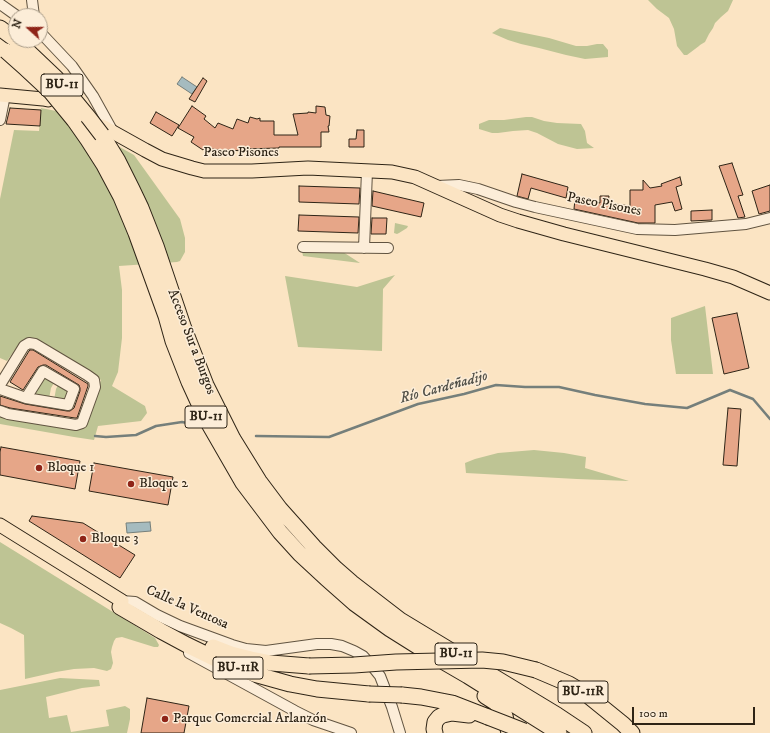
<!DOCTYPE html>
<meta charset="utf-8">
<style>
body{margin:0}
#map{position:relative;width:770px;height:733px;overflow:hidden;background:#fbe4c3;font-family:"IM FELL DW Pica",serif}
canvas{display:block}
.north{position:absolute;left:8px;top:8px;width:40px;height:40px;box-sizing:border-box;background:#fcedd8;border:1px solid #aa9d8a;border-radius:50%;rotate:291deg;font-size:11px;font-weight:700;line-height:16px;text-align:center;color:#2e2416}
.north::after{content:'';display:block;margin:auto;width:14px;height:18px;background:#8f2418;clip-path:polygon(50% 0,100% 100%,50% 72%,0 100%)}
.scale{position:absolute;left:632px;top:707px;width:123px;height:18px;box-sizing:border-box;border:2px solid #2e2416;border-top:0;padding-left:5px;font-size:12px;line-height:14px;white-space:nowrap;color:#2e2416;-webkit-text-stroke:3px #fcedd8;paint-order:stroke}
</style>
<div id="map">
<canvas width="770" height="733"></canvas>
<div class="north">N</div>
<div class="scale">100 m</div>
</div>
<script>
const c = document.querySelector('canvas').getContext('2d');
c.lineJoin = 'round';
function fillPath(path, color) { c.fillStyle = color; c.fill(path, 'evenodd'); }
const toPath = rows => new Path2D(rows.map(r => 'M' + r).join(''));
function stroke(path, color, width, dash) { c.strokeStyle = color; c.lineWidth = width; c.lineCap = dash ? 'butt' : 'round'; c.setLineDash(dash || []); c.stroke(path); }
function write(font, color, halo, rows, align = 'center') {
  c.font = font + ' "IM FELL DW Pica",serif'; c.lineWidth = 3; c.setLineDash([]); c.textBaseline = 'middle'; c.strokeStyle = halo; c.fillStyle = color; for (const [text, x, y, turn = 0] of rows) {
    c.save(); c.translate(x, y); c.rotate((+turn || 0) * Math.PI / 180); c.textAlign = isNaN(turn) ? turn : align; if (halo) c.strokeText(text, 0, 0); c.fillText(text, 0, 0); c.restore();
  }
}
fillPath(toPath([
 [648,0,733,0,728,11,721,17,715,23,713,28,709,34,705,42,700,45,699,46,687,55,684,55,677,46,674,29,669,18,657,9],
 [500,28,549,38,576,46,587,46,597,44,603,44,608,50,608,57,585,59,566,55,539,48,521,44,508,40,492,33],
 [41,108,56,111,60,114,134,155,180,219,185,238,185,252,180,261,177,262,119,266,122,290,122,338,118,372,112,386,145,406,147,413,141,421,98,426,94,440,74,437,0,424,0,417,75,428,84,428,101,380,37,341,30,338,21,341,7,361,0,358,0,199,14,130,39,131],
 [526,117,532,117,544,121,557,123,581,124,585,131,587,143,594,148,577,149,558,144,537,133,528,130,513,131,498,133,492,133,479,129,479,124,489,120,504,120],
 [395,223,408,226,407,228,399,233,397,234,394,233],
 [302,251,343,252,360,263,303,256],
 [395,275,383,289,382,351,298,347,285,276,357,287],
 [705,306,713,374,676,374,671,340,671,318],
 [44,375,55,381,51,388,49,399,32,396],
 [59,383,70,390,66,402,54,400,56,389],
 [534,450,564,453,586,457,585,468,629,481,577,479,466,473,465,463,475,459,498,453],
 [0,542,155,638,159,645,158,647,154,647,122,637,116,638,114,641,112,647,111,652,113,663,111,669,107,671,94,668,74,669,56,672,25,679,24,635,11,628,0,623],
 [60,678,99,680,100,686,82,688,46,697,49,718,67,715,71,732,109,726,106,710,125,706,130,709,130,719,127,733,0,733,0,690]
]), '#bec494');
const water = toPath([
 [182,77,197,87,192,94,177,84,182,77],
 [150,522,151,531,127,533,126,523,150,522]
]);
fillPath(water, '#a5bbbf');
stroke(water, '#757f7b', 1);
stroke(toPath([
 [95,436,106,437,136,435,156,426,182,422,196,425],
 [256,436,329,437,418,404,464,394,496,385,525,387,559,387,595,395,645,404,687,408,730,390,753,399,770,419]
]), '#757f7b', 2.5);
const building = toPath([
 [203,78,207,81,195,102,189,99,203,78],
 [192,106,206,116,204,119,215,128,218,123,233,129,237,119,248,123,250,117,257,119,260,118,260,121,274,121,274,135,298,135,293,114,308,113,308,112,316,113,316,106,325,107,326,115,330,116,329,126,328,126,329,132,321,132,321,147,279,147,279,148,244,149,244,151,228,150,228,151,204,148,203,150,191,142,194,137,178,128,192,106],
 [10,108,41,110,40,126,6,124,10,108],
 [156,112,179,125,172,136,150,123,156,112],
 [357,130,364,130,364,147,349,147,349,139,356,139,357,130],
 [732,163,743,195,738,196,745,217,738,218,719,166,732,163],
 [522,174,568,187,566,198,531,188,528,199,517,196,522,174],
 [680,177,682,185,676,187,682,209,675,211,672,202,655,205,655,223,638,223,574,209,575,199,600,203,600,196,609,196,608,203,630,206,630,190,643,190,643,180,650,188,662,186,661,184,680,177],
 [770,185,770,211,759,214,752,191,770,185],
 [299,186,360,188,359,204,299,202,299,186],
 [373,191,424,203,421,217,372,206,373,191],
 [712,210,712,220,691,221,691,211,712,210],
 [299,215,359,217,358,233,298,231,299,215],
 [372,218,387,218,386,234,371,234,372,218],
 [737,313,749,368,724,374,712,318,737,313],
 [30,350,33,350,88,384,88,386,77,418,75,418,10,408,0,405,0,396,25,404,67,411,70,411,74,408,80,391,80,388,79,385,46,365,43,365,38,367,23,390,10,382,29,351,30,350],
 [728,408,741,409,737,466,723,465,728,408],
 [1,447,80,461,75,489,0,475,0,452,1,447],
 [94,463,173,477,168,505,89,491,94,463],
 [32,516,83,523,135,555,120,578,29,521,32,516],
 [147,698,189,706,184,733,141,733,147,698]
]);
fillPath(building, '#e6a688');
stroke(building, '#2e2416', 1);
const minor = toPath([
 [32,0,34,16],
 [0,4,17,16],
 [40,32,72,66,93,96,113,132],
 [0,120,5,95],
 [437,186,459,185,478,189,516,202,535,207,637,229,675,230,746,224,770,218],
 [303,247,388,248],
 [364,248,367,171],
 [0,385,24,346,29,343,35,344,87,375,94,380,95,387,82,423,76,425,8,414,0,411],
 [0,389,26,398,68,405,74,389,43,371,26,398],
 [122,601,135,602,157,615,180,626,232,645,246,649,266,651,317,644,331,644,342,646,354,651,363,656,372,666,380,676,392,707,400,733],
 [189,653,295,711,313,720,351,733]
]);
const major = toPath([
 [0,95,43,99,48,100],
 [102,126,145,150,162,159,192,168,204,171,252,171,308,168,392,172,415,177,500,215,518,221,564,234,705,269,733,277,770,293],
 [0,525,122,601]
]);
const highway = toPath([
 [0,28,16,40],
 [74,120,88,140,104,165,121,197,136,233,166,316,173,341,189,382,205,417,243,483,280,532,300,554,327,579,354,603,390,629,425,651,468,676,559,733],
 [102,135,118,161,132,189,141,208,156,246,183,326,206,385,233,439,259,481,280,509,314,547,336,569,352,583,400,620,557,715,584,733],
 [120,607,161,631,187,645,226,664,254,674,290,684,317,689,369,694],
 [213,647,231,654,251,659,271,663,309,666],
 [536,670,569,684,586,694,623,724,632,733],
 [402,695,421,697,452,703,488,717],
 [485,696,496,703,501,710,505,716,509,733],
 [435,733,434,729,435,722,439,717,443,715,452,713,469,715]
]);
stroke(minor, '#615441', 12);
stroke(major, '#2e2416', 15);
stroke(highway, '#2e2416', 17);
stroke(minor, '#fcedd8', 10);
stroke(major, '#fbe4c3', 13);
stroke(highway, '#fbe4c3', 15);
const highwayBridge = toPath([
 [16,40,56,78,89,118,102,135],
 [6,51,24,67,51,92,74,120],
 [309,666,354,665,396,662,482,660,503,662,536,670],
 [369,694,402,695],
 [488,717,524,731]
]);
stroke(highwayBridge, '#2e2416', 17, []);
stroke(highwayBridge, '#fbe4c3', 15);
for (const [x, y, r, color] of [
 [39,468,4,"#8f2418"],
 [131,484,4,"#8f2418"],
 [83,539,4,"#8f2418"],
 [165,719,4,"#8f2418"]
]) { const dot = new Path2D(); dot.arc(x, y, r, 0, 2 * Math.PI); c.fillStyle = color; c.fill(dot); stroke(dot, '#fcedd8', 1.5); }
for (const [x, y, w] of [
 [62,85,42],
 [206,417,42],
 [456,654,42],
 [238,668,50],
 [583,692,50]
]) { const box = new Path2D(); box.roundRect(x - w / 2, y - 11, w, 22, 3); c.fillStyle = '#fcedd8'; c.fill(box); stroke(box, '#2e2416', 1); }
write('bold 13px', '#2e2416', null, [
 ["BU-11",62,85],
 ["BU-11",206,417],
 ["BU-11",456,654],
 ["BU-11R",238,668],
 ["BU-11R",583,692]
]);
write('14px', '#2e2416', '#fcedd8', [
 ["Paseo Pisones",241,153],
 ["Paseo Pisones",604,205,11],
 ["Acceso Sur a Burgos",191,342,69],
 ["Calle la Ventosa",187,608,24]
]);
write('14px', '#2e2416', '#fcedd8', [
 ["Bloque 1",47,468],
 ["Bloque 2",139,484],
 ["Bloque 3",91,539],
 ["Parque Comercial Arlanzón",173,719]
], 'left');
write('italic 15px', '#525149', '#fcedd8', [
 ["Río Cardeñadijo",444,388,-15]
]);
</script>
